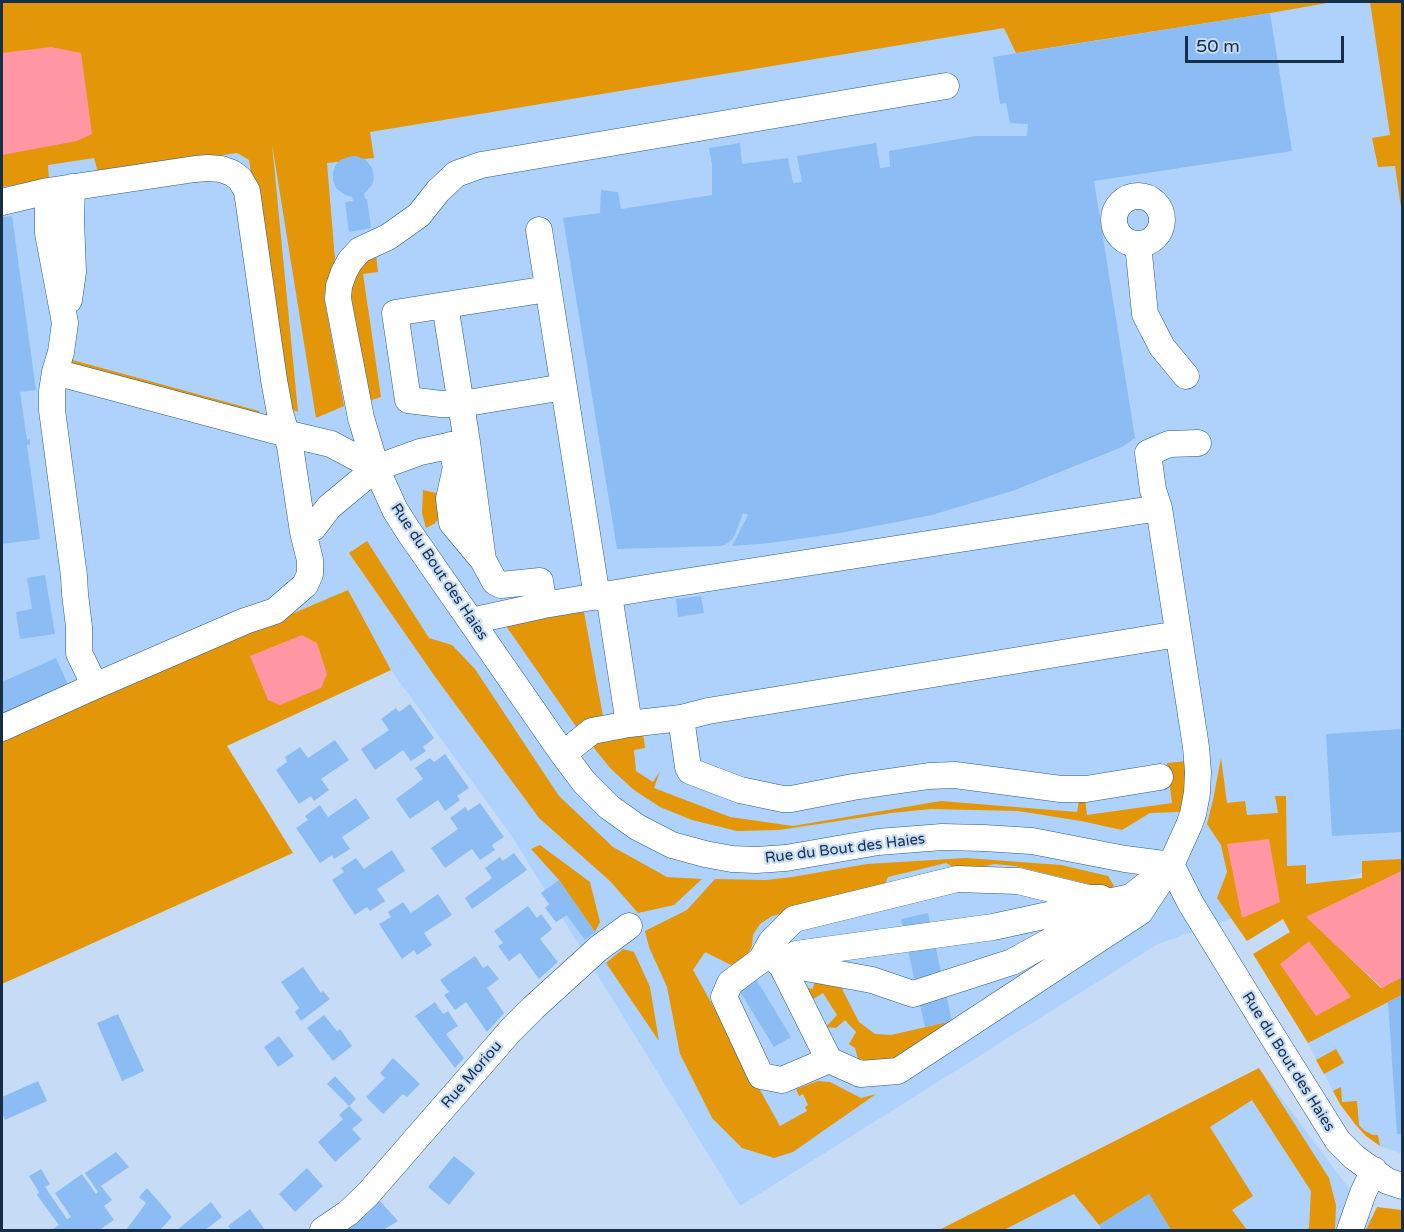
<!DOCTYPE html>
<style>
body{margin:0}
#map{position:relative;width:1404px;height:1232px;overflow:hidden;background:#c6dcf6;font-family:"Varela Round",sans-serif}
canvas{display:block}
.frame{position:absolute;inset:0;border:3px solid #172e47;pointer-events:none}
.scale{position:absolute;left:1185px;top:36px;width:159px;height:27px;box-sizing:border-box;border:3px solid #172e47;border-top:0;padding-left:8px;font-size:18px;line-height:21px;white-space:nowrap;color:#172e47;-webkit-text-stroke:4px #c6dcf6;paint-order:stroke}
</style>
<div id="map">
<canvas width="1404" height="1232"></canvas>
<div class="frame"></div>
<div class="scale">50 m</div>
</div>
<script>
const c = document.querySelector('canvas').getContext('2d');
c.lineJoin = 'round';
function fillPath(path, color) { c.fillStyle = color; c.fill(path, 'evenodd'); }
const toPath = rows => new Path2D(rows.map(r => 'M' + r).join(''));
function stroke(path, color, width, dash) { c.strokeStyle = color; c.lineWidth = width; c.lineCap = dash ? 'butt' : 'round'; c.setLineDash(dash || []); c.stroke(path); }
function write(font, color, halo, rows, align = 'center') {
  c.font = font + ' "Varela Round",sans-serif'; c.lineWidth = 4.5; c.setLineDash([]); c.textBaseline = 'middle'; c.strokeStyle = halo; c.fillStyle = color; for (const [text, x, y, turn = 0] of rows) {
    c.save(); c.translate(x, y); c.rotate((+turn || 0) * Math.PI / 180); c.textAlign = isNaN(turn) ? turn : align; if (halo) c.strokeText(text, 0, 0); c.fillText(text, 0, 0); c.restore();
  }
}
fillPath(toPath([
 [365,2,1402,2,1402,859,1158,944,740,1206,513,838,391,670,348,591,2,729,2,53],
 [1402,995,1402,1152,1400,1153,1380,1146,1366,1136,1355,1124,1340,1104,1308,1043],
 [1259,1068,1380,1230,952,1230,1229,1083]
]), '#aed2fc');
fillPath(toPath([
 [2,2,1333,2,1270,13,1016,53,1004,28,370,132,374,158,327,163,335,260,324,297,344,406,316,418,272,144,298,412,288,408,249,160,237,153,98,173,94,158,48,165,49,180,2,187],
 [1370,2,1402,2,1402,214,1395,166,1378,167,1372,138,1390,135],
 [376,255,378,272,363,274,381,397,369,401,351,296,352,286,359,267],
 [69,359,259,411,264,424,66,368],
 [423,490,436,493,441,514,440,518,434,524,426,528,422,513],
 [367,541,429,638,452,645,475,669,559,796,613,847,667,877,702,879,674,905,638,913,610,881,539,818,436,678,349,553],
 [348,590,391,670,227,746,293,853,2,984,2,737],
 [584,612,603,716,577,728,504,623,551,615],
 [643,732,645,748,634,750,636,771,653,782,660,771,654,788,730,817,793,826,941,801,1077,812,1079,801,1085,799,1087,815,1172,803,1167,763,1187,761,1186,802,1179,812,1150,813,1122,830,1081,821,1018,811,931,809,891,813,779,830,737,831,692,820,660,807,634,790,611,769,589,742],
 [1221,758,1227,803,1245,801,1247,815,1278,813,1275,796,1286,796,1287,866,1306,865,1306,884,1362,878,1362,861,1402,859,1402,871,1307,917,1381,988,1402,977,1402,995,1308,1043,1253,954,1290,932,1283,919,1247,941,1217,898,1227,872,1221,845,1207,824,1213,800],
 [540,845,590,882,600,922,595,932,559,880,531,849],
 [966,858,1061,865,1108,876,1114,886,1105,892,1092,885,1015,866,995,864,961,871,946,863,888,877,882,890,772,916,760,924,753,935,752,946,748,954,733,966,705,952,693,970,780,1126,807,1111,805,1107,808,1105,803,1094,799,1096,796,1089,818,1081,830,1082,861,1098,876,1094,793,1152,774,1158,742,1148,712,1118,680,1054,667,987,649,947,645,931,687,910,715,879,766,880,792,877,867,864],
 [623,949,634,952,650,987,659,1041,606,963],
 [815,978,842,981,843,991,859,1022,875,1034,891,1035,952,1021,905,1057,875,1062,858,1059,855,1048,849,1044,856,1032,845,1020,836,1028,826,1027,837,1015,823,993,807,1003,802,987,813,989],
 [1336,1049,1344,1063,1324,1074,1316,1060],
 [1259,1068,1329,1178,1336,1205,1335,1230,1306,1230,1309,1228,1311,1191,1252,1100,1210,1127,1253,1196,1232,1210,1247,1230,1171,1230,1149,1194,1099,1225,1074,1194,1004,1230,939,1230],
 [1341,1087,1342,1102,1357,1101,1359,1125,1365,1131,1373,1135,1378,1135,1380,1146,1366,1136,1355,1124,1340,1104,1333,1091],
 [1377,1207,1402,1210,1402,1230,1366,1230]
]), '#e39607');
fillPath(toPath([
 [51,47,81,53,92,134,77,141,2,155,2,53],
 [302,635,317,643,327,674,321,688,280,705,268,700,250,656],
 [1269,839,1280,902,1242,918,1227,844],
 [1402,871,1402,977,1382,988,1306,917],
 [1309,941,1351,997,1316,1016,1280,964]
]), '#ff96a3');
fillPath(toPath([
 [1270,13,1292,151,1094,181,1135,438,1122,447,1015,490,932,515,840,533,770,543,732,546,748,515,743,513,737,530,733,538,728,543,722,546,617,549,563,218,600,213,601,190,618,192,621,209,712,195,712,164,709,148,740,143,742,164,788,158,793,183,802,182,797,156,876,143,880,168,890,167,889,151,976,136,1027,136,1028,124,1010,123,1006,103,1000,104,993,57],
 [352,156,357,156,366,160,372,168,374,178,372,185,364,194,365,199,367,199,371,228,349,232,345,202,353,201,352,197,345,195,336,188,333,180,333,173,335,166,340,160],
 [12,216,36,390,20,392,27,440,30,439,30,444,27,445,40,539,2,544,2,217],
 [45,575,55,634,20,639,16,612,32,609,27,578],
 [701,596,704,613,678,617,676,599],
 [56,658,70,689,2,719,2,682],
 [410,704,434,738,423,747,426,751,411,761,403,750,375,770,361,749,389,730,381,719,396,708,399,712],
 [1402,729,1402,832,1332,836,1326,734],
 [335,740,349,760,321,779,329,790,314,801,311,796,299,804,276,770,287,762,285,757,300,747,308,758],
 [445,754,469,788,457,796,460,800,445,811,438,800,410,819,396,799,423,779,415,768,430,758,434,762],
 [356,798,370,818,342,837,350,849,334,859,332,855,320,863,296,828,308,820,305,816,320,805,328,817],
 [480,803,504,837,492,845,495,850,480,860,472,849,445,868,431,848,458,829,450,818,465,807,468,811],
 [392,850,405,871,377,889,385,901,370,911,367,907,355,915,332,880,344,872,341,868,356,858,364,869],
 [514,853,527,870,472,909,465,898,492,878,485,868,500,857,503,861],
 [559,880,595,932,585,940,567,915,556,922,545,908,549,904,541,893],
 [438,894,452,915,424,933,432,945,417,955,414,950,402,959,379,924,391,917,388,912,403,902,411,913],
 [528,906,537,918,541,914,552,929,540,939,558,962,539,979,520,953,509,961,498,946,503,943,494,931],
 [928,913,952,1021,925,1027,901,919],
 [475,956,483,968,488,965,499,979,487,988,504,1013,487,1032,466,1002,455,1010,444,995,449,992,440,980],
 [303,967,321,993,323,991,330,999,301,1021,295,1012,299,1008,281,982],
 [756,979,791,1037,774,1047,739,990],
 [1402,995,1402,1134,1397,1134,1388,1002],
 [435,1002,443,1014,448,1011,458,1026,446,1034,464,1058,455,1068,415,1016],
 [118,1014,144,1071,122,1081,97,1023],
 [324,1015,337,1031,340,1029,352,1046,333,1061,307,1028],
 [279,1036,294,1056,278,1067,264,1047],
 [393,1058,420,1084,407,1097,403,1094,383,1114,366,1097,385,1078,380,1073],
 [335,1076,356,1099,349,1106,327,1084],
 [38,1081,47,1101,5,1120,2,1113,2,1097],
 [349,1106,363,1120,352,1129,361,1139,335,1162,318,1142,343,1119,339,1115],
 [116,1152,129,1167,101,1186,112,1200,104,1206,114,1220,99,1230,51,1230,59,1225,37,1195,39,1192,29,1176,41,1169,50,1184,45,1187,67,1219,71,1217,55,1193,82,1174,96,1194,98,1192,85,1173],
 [454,1156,475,1173,449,1205,428,1187],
 [307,1168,323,1186,295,1212,279,1194],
 [147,1188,172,1217,160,1230,126,1230,146,1203,139,1197],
 [1149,1194,1171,1230,1102,1230,1099,1225],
 [379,1200,398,1221,383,1230,379,1230,377,1229,375,1230,345,1230,366,1215],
 [211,1202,222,1217,205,1230,177,1230],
 [250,1209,265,1230,231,1230,228,1226]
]), '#8cbcf4');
const minor = toPath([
 [946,86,481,165,456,174,438,191,419,215,388,237,360,250,350,261,344,272,339,286,338,299,361,418,376,468,395,510,409,532,563,754,584,782,609,807,637,827,672,845,705,854,732,859,756,860,786,858,878,842,942,837,984,838,1032,841,1125,859,1171,865],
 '1114 220a24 24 0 1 1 48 0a24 24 0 1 1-48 0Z',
 [2,202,48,191],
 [539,230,597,597],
 [1138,244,1145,314,1162,347,1186,376],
 [69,300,73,272,71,219,72,187],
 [445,305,395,313,408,400,441,404,461,404,564,387],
 [55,372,61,352,65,323,48,233,48,191,195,169,208,168,221,169,232,173,240,179,247,191,274,380,280,413,290,446,303,532],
 [451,445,456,467,449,499,452,523,483,560],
 [376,468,331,444,272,430,55,372,52,391,52,410,74,576,75,594,79,627,79,653,95,686,245,621,275,611,305,585,310,574,310,560,303,532,313,528,329,507,376,468,420,452,467,442],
 [1159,508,1153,490,1148,453,1169,444,1198,443],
 [609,595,629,724],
 [544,605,540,581,501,585,495,582,483,560,467,442,445,305,548,289],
 [471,621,544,605,658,586,1159,508,1196,747,1198,772,1197,793,1193,814,1189,825,1171,865,1140,912,898,1071,860,1074,829,1060,781,964,796,954,993,927,1131,897,1171,865],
 [681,718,708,711,1178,634],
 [2,728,95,686],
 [563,754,592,731,629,724,681,718,688,767,690,771,740,790,783,799,791,799,853,787,929,776,955,775,1061,789,1086,789,1160,777],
 [1171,865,1191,904,1261,1018,1338,1141,1354,1157,1387,1181,1402,1186],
 [771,942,761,960,730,983,724,997,761,1076,782,1080,829,1060],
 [779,963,872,980,913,994,1012,962,1107,910],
 [781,964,771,942,794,919,957,879,1018,881,1088,898,1101,898],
 [323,1230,348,1213,368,1194,511,1030,533,1008,599,948,629,926],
 [1350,1230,1363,1193,1374,1170]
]);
stroke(minor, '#265b93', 27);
stroke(minor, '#fff', 26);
write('15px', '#172e47', '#c6dcf6', [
 ["Rue du Bout des Haies",439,572,56],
 ["Rue du Bout des Haies",845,849,-7],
 ["Rue du Bout des Haies",1288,1062,58],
 ["Rue Moriou",472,1075,-49]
]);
</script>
